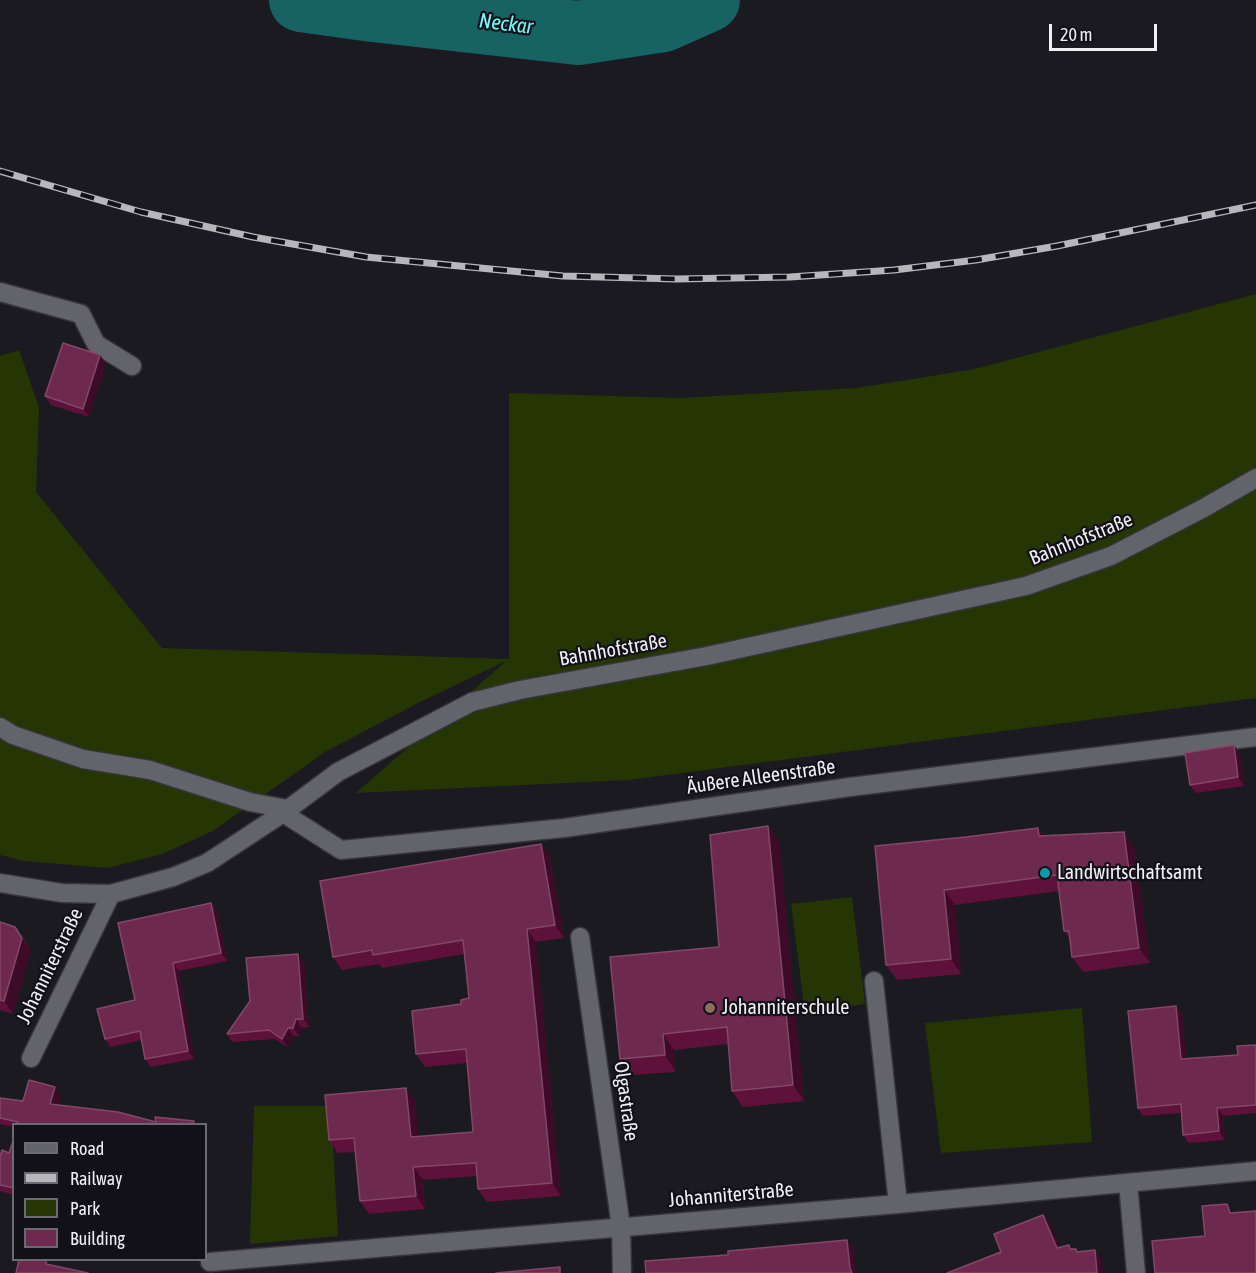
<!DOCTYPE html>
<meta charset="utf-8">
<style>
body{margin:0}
#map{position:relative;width:1256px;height:1273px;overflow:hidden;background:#1b1a21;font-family:"Asap Condensed",sans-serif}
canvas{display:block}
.legend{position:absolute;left:12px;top:1123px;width:195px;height:138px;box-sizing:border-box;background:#121118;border:2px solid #6b6a70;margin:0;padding:8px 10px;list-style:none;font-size:18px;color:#f0f0f4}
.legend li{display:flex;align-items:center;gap:12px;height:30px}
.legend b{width:30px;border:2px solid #6b6a70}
.scale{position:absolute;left:1049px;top:24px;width:108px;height:27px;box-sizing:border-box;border:3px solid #f0f0f4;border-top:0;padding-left:8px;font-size:18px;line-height:21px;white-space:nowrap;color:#f0f0f4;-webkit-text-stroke:4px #121118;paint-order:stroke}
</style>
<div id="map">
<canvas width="1256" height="1273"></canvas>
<ul class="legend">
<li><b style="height:8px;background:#63636b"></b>Road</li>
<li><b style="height:8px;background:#b6b6bb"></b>Railway</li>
<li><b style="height:16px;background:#253504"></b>Park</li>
<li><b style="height:16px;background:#6e294e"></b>Building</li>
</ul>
<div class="scale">20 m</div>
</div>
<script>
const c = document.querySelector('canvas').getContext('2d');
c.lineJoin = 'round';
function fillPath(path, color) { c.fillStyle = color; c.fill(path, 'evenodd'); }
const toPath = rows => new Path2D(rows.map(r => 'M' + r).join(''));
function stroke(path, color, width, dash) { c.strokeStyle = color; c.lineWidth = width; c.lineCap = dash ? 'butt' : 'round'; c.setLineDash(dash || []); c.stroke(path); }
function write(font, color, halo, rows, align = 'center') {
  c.font = font + ' "Asap Condensed",sans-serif'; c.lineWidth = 4.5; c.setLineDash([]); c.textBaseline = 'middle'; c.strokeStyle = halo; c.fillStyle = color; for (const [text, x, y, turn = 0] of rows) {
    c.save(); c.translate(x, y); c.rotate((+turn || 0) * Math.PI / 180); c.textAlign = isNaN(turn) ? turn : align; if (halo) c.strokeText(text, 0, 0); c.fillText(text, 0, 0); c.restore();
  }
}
fillPath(toPath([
 [1256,294,1256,698,628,780,356,793,506,661,420,702,325,752,213,831,162,854,108,868,24,861,0,855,0,356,19,350,39,407,36,492,162,648,509,659,509,393,681,398,857,388,975,369],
 [852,897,865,1004,805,1012,791,904],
 [1082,1008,1092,1142,941,1153,925,1023],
 [254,1106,331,1106,338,1236,250,1244]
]), '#253504');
stroke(toPath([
 [301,0,373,10,578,33,663,20,708,0]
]), '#176364', 64);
const service = toPath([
 [0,292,81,314,96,344,132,366],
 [0,727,13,735,83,759,150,770,250,802,287,809],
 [874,981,898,1204],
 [31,1058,111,894]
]);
const minor = toPath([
 [283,813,341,850,564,828,850,787,1256,737],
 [0,883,62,893,111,894,173,877,207,863,283,813,338,772,472,702,520,690,707,656,1026,586,1111,556,1202,509,1256,478],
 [580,937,621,1227,622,1273],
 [1128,1183,1136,1273],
 [210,1262,898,1204,1256,1171]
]);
stroke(service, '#35353a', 21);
stroke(minor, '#35353a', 21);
stroke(service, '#63636b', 18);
stroke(minor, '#63636b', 18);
const rail = toPath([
 [0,171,141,212,253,237,366,257,563,276,676,279,790,277,894,270,976,260,1057,246,1256,205]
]);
stroke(rail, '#b6b6bb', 7);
stroke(rail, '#121118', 4.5, [14]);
fillPath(toPath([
 [100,355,106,364,89,417,51,405,45,396],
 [1234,745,1240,754,1244,786,1196,793,1190,785],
 [768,826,779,842,804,1101,743,1107,732,1091,728,1044,674,1050,676,1072,631,1075,620,1059,719,947],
 [1124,832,1134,847,1150,963,1083,972,1072,957,1070,939,1064,931,1059,891,955,905,961,974,897,980,886,965,875,846],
 [550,857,564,938,536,942,561,1196,487,1202,478,1189,477,1176,423,1180,425,1209,369,1214,360,1201,355,1152,338,1153,329,1140,415,1101,418,1136,473,1132,467,1063,425,1067,416,1054,461,1004,469,998,465,954,382,968,379,964,342,970,333,957],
 [217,911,227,961,179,971,194,1059,151,1067,145,1059,142,1040,110,1047,105,1039,135,1000],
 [0,922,24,939,31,951,13,1014,0,1010],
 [304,962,309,1027,302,1028,299,1036,294,1036,287,1047,275,1039,232,1042,227,1034],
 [1176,1006,1182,1014,1186,1059,1238,1055,1256,1045,1256,1113,1223,1116,1225,1140,1189,1143,1183,1135,1182,1113,1143,1116,1138,1108],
 [60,1095,58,1105,156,1122,196,1125,14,1125,14,1127,0,1124,0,1098,23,1101],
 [14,1138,14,1195,0,1191,0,1157,9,1153]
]), '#5e113a');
fillPath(toPath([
 [100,355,106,364,89,417,83,409],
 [1234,745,1240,754,1244,786,1238,777],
 [768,826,779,842,804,1101,793,1085],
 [1038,828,1048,843,1039,836],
 [1124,832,1134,847,1150,963,1139,948],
 [541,844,550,857,564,938,555,925],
 [944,890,955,905,961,974,951,959],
 [211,903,217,911,227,961,221,953],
 [15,927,31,951,13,1014,4,1001],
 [527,929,536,942,561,1196,552,1183],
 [298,954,304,962,309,1027,303,1019],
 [173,963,179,971,194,1059,188,1051],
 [1176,1006,1182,1014,1187,1067,1181,1059],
 [296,1019,302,1028,299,1036,293,1028],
 [288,1028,294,1036,287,1047,282,1039],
 [663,1034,674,1050,676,1072,665,1055],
 [55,1087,60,1095,56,1112,50,1104],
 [406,1088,415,1101,420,1150,411,1137],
 [1217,1108,1223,1116,1225,1140,1219,1131],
 [413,1167,423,1180,425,1209,416,1196],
 [1043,1215,1051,1225,1065,1259,1057,1248],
 [847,1240,854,1250,856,1273,852,1273,850,1268],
 [1095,1250,1102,1260,1103,1273,1097,1273]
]), '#3d0a28');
const building = toPath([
 [63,343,100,355,83,409,45,396,63,343],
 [1234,745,1238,777,1190,785,1185,753,1234,745],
 [768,826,793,1085,732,1091,727,1027,663,1034,665,1055,620,1059,610,957,719,947,710,835,768,826],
 [1038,828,1039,836,1124,832,1139,948,1072,957,1069,931,1064,931,1057,875,944,890,951,959,886,965,875,846,966,837,1038,828],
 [541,844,555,925,527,929,552,1183,478,1189,476,1163,413,1167,416,1196,360,1201,354,1138,329,1140,325,1095,406,1088,411,1137,473,1132,466,1049,416,1054,412,1011,461,1004,461,1000,469,998,463,940,373,955,372,950,333,957,320,881,541,844],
 [211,903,221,953,173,963,188,1051,145,1059,140,1031,105,1039,97,1009,135,1000,118,923,211,903],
 [0,922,15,927,22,938,4,1001,0,1000,0,922],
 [298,954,303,1019,296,1019,293,1028,288,1028,282,1039,269,1030,227,1034,250,1001,246,958,298,954],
 [1176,1006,1181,1059,1238,1055,1237,1046,1256,1045,1256,1105,1217,1108,1219,1131,1183,1135,1181,1104,1138,1108,1128,1011,1176,1006],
 [29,1080,55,1087,50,1104,118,1112,156,1122,155,1117,194,1121,194,1125,17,1125,18,1122,0,1118,0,1098,23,1101,29,1080],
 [14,1138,14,1188,0,1185,0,1157,2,1150,9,1153,14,1138],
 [1227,1204,1230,1213,1256,1211,1256,1273,1155,1273,1152,1241,1205,1236,1202,1206,1227,1204],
 [1043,1215,1057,1248,1069,1245,1070,1249,1076,1249,1077,1252,1095,1250,1097,1273,947,1273,1001,1252,994,1234,1043,1215],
 [847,1240,850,1268,852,1273,646,1273,645,1261,728,1255,728,1251,847,1240],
 [19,1260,46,1260,46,1264,88,1273,16,1273,19,1260],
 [560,1267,560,1273,496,1273,560,1267]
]);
fillPath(building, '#6e294e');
stroke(building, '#824868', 1.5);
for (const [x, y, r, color] of [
 [1045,873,6,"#0f9aa8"],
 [710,1008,6,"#8d6e63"]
]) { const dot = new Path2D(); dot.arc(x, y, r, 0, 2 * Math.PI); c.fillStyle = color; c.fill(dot); stroke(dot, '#121118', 2); }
write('20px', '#f0f0f4', '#121118', [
 ["Bahnhofstraße",1081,539,-22],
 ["Bahnhofstraße",613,650,-10],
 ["Äußere Alleenstraße",761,777,-8],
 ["Johanniterstraße",50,966,-64],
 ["Olgastraße",626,1101,82],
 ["Johanniterstraße",731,1195,-5]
]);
write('20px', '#f0f0f4', '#121118', [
 ["Landwirtschaftsamt",1057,873],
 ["Johanniterschule",722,1008]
], 'left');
write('italic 21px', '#74fcfc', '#121118', [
 ["Neckar",506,24,7]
]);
</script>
